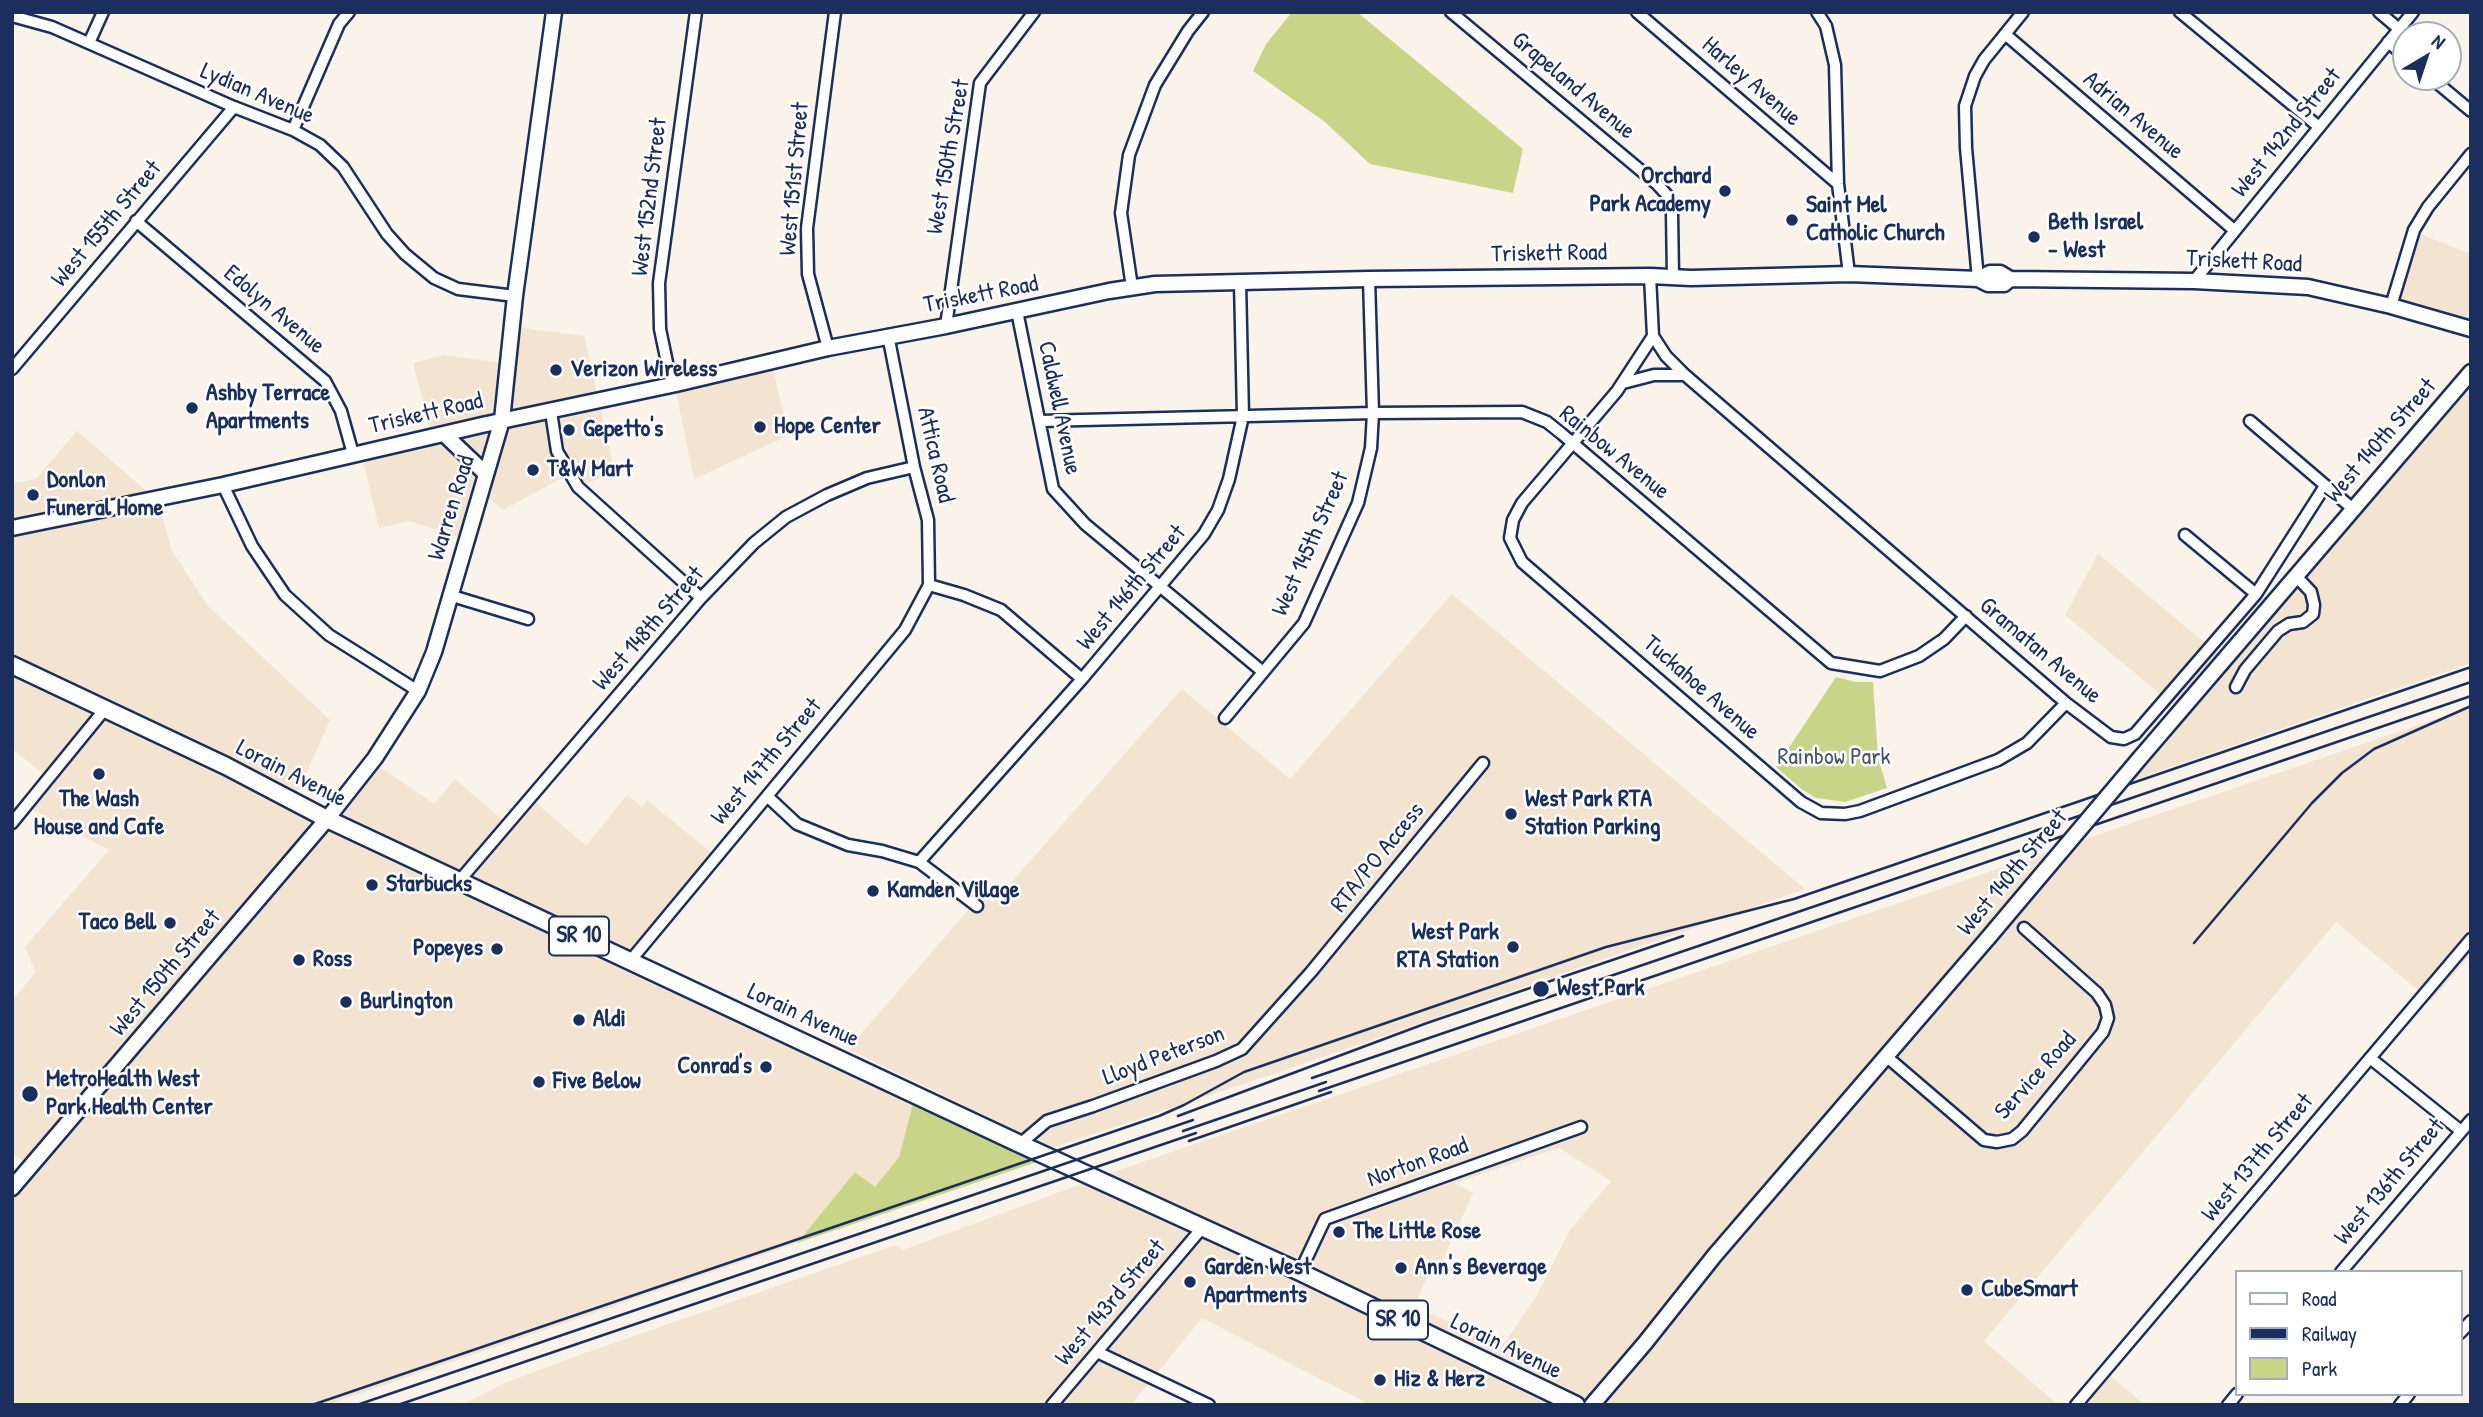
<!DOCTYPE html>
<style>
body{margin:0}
#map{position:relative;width:2483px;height:1417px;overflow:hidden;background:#f9f3ea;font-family:"Patrick Hand",sans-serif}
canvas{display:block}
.frame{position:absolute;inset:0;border:14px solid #1b2f5e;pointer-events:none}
.legend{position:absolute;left:2235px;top:1270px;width:228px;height:126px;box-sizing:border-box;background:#fff;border:2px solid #a4acbf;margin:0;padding:9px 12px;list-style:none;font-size:21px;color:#1b2f5e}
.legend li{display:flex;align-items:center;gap:14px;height:35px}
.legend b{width:35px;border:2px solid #a4acbf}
.north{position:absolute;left:2392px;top:21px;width:70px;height:70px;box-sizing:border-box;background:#fff;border:2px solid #a4acbf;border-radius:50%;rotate:39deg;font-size:19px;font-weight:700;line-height:28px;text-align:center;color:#1b2f5e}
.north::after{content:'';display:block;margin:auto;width:24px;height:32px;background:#1b2f5e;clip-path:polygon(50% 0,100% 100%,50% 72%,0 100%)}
</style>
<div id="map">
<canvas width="2483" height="1417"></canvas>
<div class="frame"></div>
<ul class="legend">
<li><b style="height:9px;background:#fff"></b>Road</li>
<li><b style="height:9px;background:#1b2f5e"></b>Railway</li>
<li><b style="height:19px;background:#c8d589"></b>Park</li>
</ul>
<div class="north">N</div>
</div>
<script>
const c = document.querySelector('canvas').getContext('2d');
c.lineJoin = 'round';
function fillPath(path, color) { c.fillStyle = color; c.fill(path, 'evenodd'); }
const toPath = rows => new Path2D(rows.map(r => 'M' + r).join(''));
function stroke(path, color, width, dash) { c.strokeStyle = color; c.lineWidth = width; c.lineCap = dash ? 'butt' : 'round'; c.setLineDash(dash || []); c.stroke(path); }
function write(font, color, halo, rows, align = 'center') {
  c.font = font + ' "Patrick Hand",sans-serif'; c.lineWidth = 5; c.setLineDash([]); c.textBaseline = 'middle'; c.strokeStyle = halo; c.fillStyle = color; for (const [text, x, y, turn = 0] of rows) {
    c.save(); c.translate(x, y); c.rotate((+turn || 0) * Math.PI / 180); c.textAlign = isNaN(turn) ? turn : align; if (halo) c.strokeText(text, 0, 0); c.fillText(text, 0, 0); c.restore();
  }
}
fillPath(toPath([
 [2415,232,2471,254,2471,325,2395,303],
 [506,326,584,336,615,473,573,488,564,477,503,510,484,494,469,540,409,521,379,528,362,456,433,439,413,363,444,355,502,363],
 [772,366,789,435,694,479,675,387],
 [2471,380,2471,663,2110,788,2176,707,2065,615,2098,554,2227,661],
 [77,431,158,501,172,551,208,606,330,720,295,799,333,816,376,764,434,804,455,779,511,827,533,800,586,846,627,795,642,807,647,800,712,853,622,961,914,1099,899,1157,874,1188,855,1172,797,1243,327,1405,12,1405,12,1182,27,1165,12,1152,12,1001,36,972,25,947,109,850,22,804,45,775,12,749,12,483,36,479],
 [1452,594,1805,889,1285,1070,1052,1148,848,1049,982,894,993,903,1182,689,1290,779],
 [2471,707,2471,954,2431,1001,2336,922,1984,1341,2058,1405,1371,1405,1202,1318,1131,1405,462,1405,505,1383,571,1358,895,1245,903,1250,1122,1169],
 [1559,1148,1611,1181,1570,1230,1537,1295,1502,1347,1414,1306,1429,1273,1436,1275,1473,1193,1455,1183],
 [2108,1374,2145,1405,2082,1405]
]), '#f2e4d0');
fillPath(toPath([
 [1292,12,1357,12,1523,149,1513,193,1370,164,1325,122,1253,71,1266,44],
 [1836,677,1856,682,1873,682,1878,757,1887,788,1845,802,1816,798,1803,790,1776,767],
 [914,1099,1040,1161,797,1243,855,1172,875,1187,899,1157]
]), '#c8d589');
const minor = toPath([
 [1451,12,1657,184,1667,195,1672,213,1673,277],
 [1637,12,1838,184],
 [1817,12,1826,26,1835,65,1838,184,1849,274],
 [2180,12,2319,127],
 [2379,12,2399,29],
 [12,16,52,27,234,107,293,130,320,145,343,167,387,234,405,254,434,278,458,289,515,296],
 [2005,34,2234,230],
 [2388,42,2406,57],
 [89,43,103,12],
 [2430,77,2471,111],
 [293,130,339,24,349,12],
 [136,221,325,381,341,411,353,454],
 [1650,276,1653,336,1666,356,1685,375,2066,703,2111,737,2124,739,2135,734,2256,594,2325,486],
 [1978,279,1966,148,1965,106,1975,76,1984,60,2023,12],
 [2194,281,2413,12],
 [1132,287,1121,213,1129,155,1155,85,1188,31,1203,12],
 [2391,306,2414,230,2428,207,2471,154],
 [1017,311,1053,489,1085,524,1263,672],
 [946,326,980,83,1034,12],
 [1653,336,1617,391,1522,503,1513,520,1510,538,1522,562,1801,802,1821,813,1845,814,1860,811,1998,760,2027,743,2066,703],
 [828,348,808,274,807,228,835,12],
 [12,369,234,107],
 [1623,383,1654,375,1685,375],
 [676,384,669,372,660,329,659,283,696,12],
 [551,412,557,451,578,487,701,598],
 [1040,421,1373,413,1522,412,1547,422,1562,434,1831,663,1880,671,1919,656,1944,639,1966,616],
 [2250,421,2353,509],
 [223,485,252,546,285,595,329,635,418,691],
 [2185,535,2256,594],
 [929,585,964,595,1001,610,1082,679],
 [449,595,528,619],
 [2236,687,2245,670,2278,631,2289,624,2303,622,2313,614,2314,605,2311,592,2296,576],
 [1225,718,1304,623,1358,503,1371,448,1373,413,1369,279],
 [767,796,797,824,848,845,882,851,919,862,977,906],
 [12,823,105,709],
 [919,862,1082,679,1204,534,1218,510,1229,479,1243,416,1240,282],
 [460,880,701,598,754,543,786,517,827,495,867,478,914,467],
 [631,960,905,630,929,585,928,520,914,467,888,335],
 [1887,1057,1984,1140,1997,1142,2012,1139,2022,1131,2103,1032,2108,1018,2105,1005,2097,993,2024,928],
 [2370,1058,2461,1131],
 [1020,1144,1047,1121,1093,1106,1216,1061,1242,1049,1311,972,1483,763],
 [1300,1272,1325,1219,1581,1127],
 [2341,1272,2471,1120],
 [2460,1333,2471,1321],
 [1097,1352,1209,1405],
 [1052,1405,1202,1228],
 [2076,1405,2471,939],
 [2228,1405,2237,1394],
 [2400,1405,2409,1394]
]);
const secondary = toPath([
 [1978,279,1988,284,2004,284,2010,279],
 [444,434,486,474],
 [12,528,223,485,482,425,676,384,828,348,946,326,1109,291,1155,284,1369,279,1650,276,1691,278,1849,274,1978,279,1990,273,2000,273,2010,279,2194,281,2308,287,2391,306,2471,329],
 [2140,758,2471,372],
 [12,1188,327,819,375,758,418,691,434,652,502,420,515,296,554,12],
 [1592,1405,1645,1343,1715,1255,1988,938]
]);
const primary = toPath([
 [12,665,226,766,327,819,1020,1144,1300,1272,1576,1405]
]);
stroke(minor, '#1b2f5e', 15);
stroke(secondary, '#1b2f5e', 19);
stroke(primary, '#1b2f5e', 21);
stroke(minor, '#fff', 10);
stroke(secondary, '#fff', 14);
stroke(primary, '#fff', 16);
stroke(toPath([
 [2194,943,2312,803,2342,773,2374,749,2471,706],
 [1312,1078,2471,682],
 [1319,1091,2471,696],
 [1178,1116,1427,1023,1683,936],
 [1183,1131,1326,1082],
 [1189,1141,1331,1092],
 [312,1405,1159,1116,1184,1105,1244,1072,1606,947,1794,899,2471,667],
 [357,1405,1193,1120],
 [398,1405,1196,1133]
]), '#1b2f5e', 2.5);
const secondaryBridge = toPath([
 [1988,938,2140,758]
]);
stroke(secondaryBridge, '#1b2f5e', 19, []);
stroke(secondaryBridge, '#fff', 14);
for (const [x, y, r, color] of [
 [1725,191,7,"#1b2f5e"],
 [1792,220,7,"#1b2f5e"],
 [2034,237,7,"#1b2f5e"],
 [556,370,7,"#1b2f5e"],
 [192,408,7,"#1b2f5e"],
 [760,427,7,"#1b2f5e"],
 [569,430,7,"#1b2f5e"],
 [533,470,7,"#1b2f5e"],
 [33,495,7,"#1b2f5e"],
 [99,774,7,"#1b2f5e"],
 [1511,814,7,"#1b2f5e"],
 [372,885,7,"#1b2f5e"],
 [873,891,7,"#1b2f5e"],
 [170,923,7,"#1b2f5e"],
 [1513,947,7,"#1b2f5e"],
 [497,949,7,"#1b2f5e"],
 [299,960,7,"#1b2f5e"],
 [1541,989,9,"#1b2f5e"],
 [346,1002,7,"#1b2f5e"],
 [579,1020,7,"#1b2f5e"],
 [766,1067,7,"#1b2f5e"],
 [539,1082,7,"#1b2f5e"],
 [30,1094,9,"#1b2f5e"],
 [1339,1232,7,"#1b2f5e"],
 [1401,1268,7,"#1b2f5e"],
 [1190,1282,7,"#1b2f5e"],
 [1967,1290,7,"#1b2f5e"],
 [1380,1380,7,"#1b2f5e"]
]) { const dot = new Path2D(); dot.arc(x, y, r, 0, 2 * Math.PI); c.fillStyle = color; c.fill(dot); stroke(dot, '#fff', 2.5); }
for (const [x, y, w] of [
 [579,936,60],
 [1398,1320,60]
]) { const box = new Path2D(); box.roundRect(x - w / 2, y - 19.5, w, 39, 5); c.fillStyle = '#fff'; c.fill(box); stroke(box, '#1b2f5e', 2); }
write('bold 23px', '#1b2f5e', null, [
 ["SR 10",579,936],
 ["SR 10",1398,1320]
]);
write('24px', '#1b2f5e', '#fff', [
 ["Harley Avenue",1751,82,41],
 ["Grapeland Avenue",1573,86,40],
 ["Lydian Avenue",257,94,23],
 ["Adrian Avenue",2133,116,40],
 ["West 142nd Street",2287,133,-51],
 ["West 150th Street",949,157,-80],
 ["West 151st Street",795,179,-85],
 ["West 152nd Street",650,197,-83],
 ["West 155th Street",107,224,-50],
 ["Triskett Road",1549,254,-1],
 ["Triskett Road",2244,262,3],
 ["Triskett Road",981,295,-11],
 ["Edolyn Avenue",274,310,40],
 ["Caldwell Avenue",1059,408,78],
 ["Triskett Road",426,414,-13],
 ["West 140th Street",2381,441,-49],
 ["Rainbow Avenue",1614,453,39],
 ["Attica Road",935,455,77],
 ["Warren Road",452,508,-73],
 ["West 145th Street",1311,544,-66],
 ["West 146th Street",1132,588,-50],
 ["West 148th Street",649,629,-49],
 ["Gramatan Avenue",2040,651,40],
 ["Tuckahoe Avenue",1701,688,41],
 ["West 147th Street",767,762,-50],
 ["Lorain Avenue",291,774,27],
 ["RTA/PO Access",1378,858,-51],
 ["West 140th Street",2013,873,-50],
 ["West 150th Street",166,973,-50],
 ["Lorain Avenue",803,1016,25],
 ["Lloyd Peterson",1164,1056,-21],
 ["Service Road",2036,1076,-48],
 ["West 137th Street",2258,1158,-50],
 ["Norton Road",1418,1163,-20],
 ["West 136th Street",2390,1182,-50],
 ["West 143rd Street",1111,1303,-50],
 ["Lorain Avenue",1506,1347,26]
]);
write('bold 24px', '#1b2f5e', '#fff', [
 ["Orchard",1711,177,"right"],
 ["Park Academy",1711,205,"right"],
 ["Saint Mel",1806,206],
 ["Catholic Church",1806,234],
 ["Beth Israel",2048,223],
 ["- West",2048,251],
 ["Verizon Wireless",570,370],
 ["Ashby Terrace",206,394],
 ["Apartments",206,422],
 ["Hope Center",774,427],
 ["Gepetto's",583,430],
 ["T&W Mart",547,470],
 ["Donlon",47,481],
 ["Funeral Home",47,509],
 ["The Wash",99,800,"center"],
 ["House and Cafe",99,828,"center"],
 ["West Park RTA",1525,800],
 ["Station Parking",1525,828],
 ["Starbucks",386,885],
 ["Kamden Village",887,891],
 ["Taco Bell",156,923,"right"],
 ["West Park",1499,933,"right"],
 ["RTA Station",1499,961,"right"],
 ["Popeyes",483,949,"right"],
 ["Ross",313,960],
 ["West Park",1557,989],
 ["Burlington",360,1002],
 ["Aldi",593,1020],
 ["Conrad's",752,1067,"right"],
 ["MetroHealth West",46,1080],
 ["Park Health Center",46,1108],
 ["Five Below",553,1082],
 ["The Little Rose",1353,1232],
 ["Garden West",1204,1268],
 ["Apartments",1204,1296],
 ["Ann's Beverage",1415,1268],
 ["CubeSmart",1981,1290],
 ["Hiz & Herz",1394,1380]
], 'left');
write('24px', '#465869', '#fff', [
 ["Rainbow Park",1834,758]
]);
</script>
